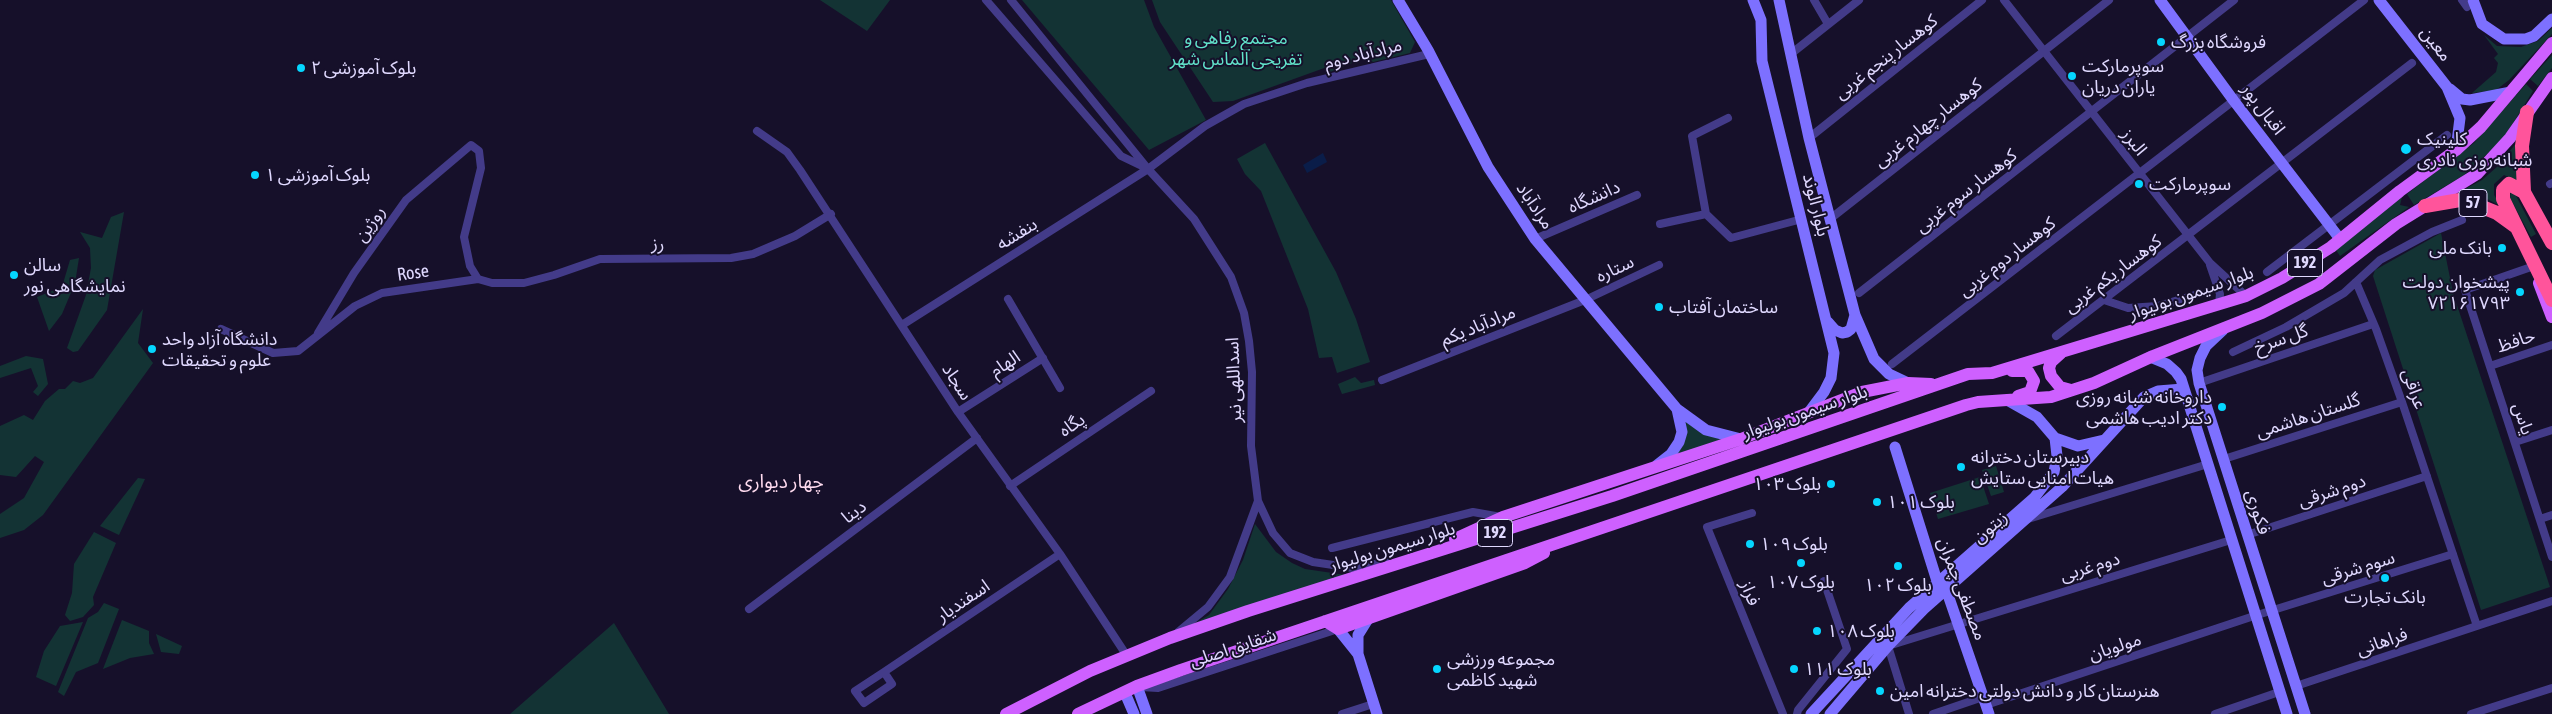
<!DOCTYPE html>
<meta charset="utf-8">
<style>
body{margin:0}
canvas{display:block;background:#16102a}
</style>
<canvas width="2552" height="714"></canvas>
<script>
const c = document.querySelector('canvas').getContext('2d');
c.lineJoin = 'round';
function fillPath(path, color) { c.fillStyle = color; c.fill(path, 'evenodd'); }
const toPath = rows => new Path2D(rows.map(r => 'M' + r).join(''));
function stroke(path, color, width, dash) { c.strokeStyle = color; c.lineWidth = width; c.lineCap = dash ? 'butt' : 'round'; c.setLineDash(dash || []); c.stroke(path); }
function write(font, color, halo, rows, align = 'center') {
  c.font = font + ' "Asap Condensed","Noto Sans Arabic",sans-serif'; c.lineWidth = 4; c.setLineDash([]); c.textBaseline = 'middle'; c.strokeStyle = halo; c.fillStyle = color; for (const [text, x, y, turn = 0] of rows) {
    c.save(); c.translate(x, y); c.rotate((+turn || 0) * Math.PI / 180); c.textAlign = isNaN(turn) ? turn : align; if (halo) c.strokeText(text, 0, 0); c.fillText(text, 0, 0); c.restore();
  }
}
fillPath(toPath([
 [820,0,890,0,867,31],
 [1022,0,1144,0,1154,27,1206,120,1149,150],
 [1152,0,1391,0,1415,42,1410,53,1373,62,1367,57,1330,72,1327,67,1233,101,1213,102,1160,22],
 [2552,28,2552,34,2509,80,2496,90,2472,93,2496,72,2498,63,2494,58,2498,54,2484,35,2497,46,2521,47,2538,41],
 [2552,55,2552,68,2538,86,2530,79],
 [2526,84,2533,91,2505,136,2488,153,2464,175,2414,205,2407,194,2474,143],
 [2517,142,2517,181,2504,175,2494,184,2494,195,2502,207,2480,195,2456,194,2482,180,2498,166],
 [1265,143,1336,272,1356,319,1370,362,1337,373,1332,357,1319,358,1308,309,1261,191,1245,174,1237,159],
 [2511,191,2515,194,2536,234,2531,237,2510,198],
 [2402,197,2400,205,2409,207,2340,256,2336,250],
 [124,212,107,310,78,351,73,352,67,348,86,295,91,268,90,248,80,232,102,238,111,217],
 [2441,233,2453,293,2550,587,2481,610,2373,276,2375,270],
 [79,258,75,283,62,314,49,331,37,297,62,287,70,260],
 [143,309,138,343,153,363,43,515,24,530,0,538,0,514,24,498,44,462,35,456,16,477,0,475,0,426,24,415,33,420,45,401,59,389,65,389,73,381,80,383,93,378],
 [26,356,43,359,48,384,38,396,33,392,38,386,31,368,0,378,0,366],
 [1355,377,1361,383,1374,380,1375,385,1342,394,1338,384],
 [1685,421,1722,439,1675,457,1683,446],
 [1996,466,2004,492,1991,496,1982,470],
 [1980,477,1989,504,1938,519,1930,493],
 [138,478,145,479,119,535,100,526],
 [1255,524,1276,552,1292,563,1305,569,1346,575,1192,625,1209,615,1228,589,1243,560],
 [94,532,116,543,93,597,94,605,83,617,70,621,65,615,72,593,74,564],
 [104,603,119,609,98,663,76,672,64,696,58,692,88,618,98,612],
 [122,620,149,631,149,643,154,654,130,658,103,669],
 [83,622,56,686,36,677,44,651,60,626],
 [614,623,669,714,510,714],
 [156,634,182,646,179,654,161,652]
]), '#133334');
fillPath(toPath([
 [1323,153,1327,162,1307,173,1303,165]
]), '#0a1d49');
stroke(toPath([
 [986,0,1121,156,1146,168],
 [1011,0,1148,169,1194,219,1231,277,1244,313,1249,341,1252,372,1251,446,1258,501,1273,533,1290,553,1313,562,1353,568,1387,562],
 [1814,0,1828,24],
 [2004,0,2210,263,2246,296],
 [2462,0,2467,7],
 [1792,53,1859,0],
 [757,131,787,152,800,170,958,412,1060,554,1127,656],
 [1809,138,1982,0],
 [2550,184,2552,183],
 [1706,214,1692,136,1728,118],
 [1830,219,2109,0],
 [1660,224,1706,214,1731,238,1802,219],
 [1535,239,1637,195],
 [2210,265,2220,294,2219,304],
 [2534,266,2465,290,2552,557],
 [2267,272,2447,135],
 [2356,282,2376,329,2402,402,2477,626],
 [1859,293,2234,0],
 [1008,299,1060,388],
 [2104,300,2128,308,2158,306,2195,295],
 [902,325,1148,169,1205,126,1244,104,1307,83,1429,54],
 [221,329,273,353,298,351,355,306,382,293,478,279,492,283,524,283,554,275,600,259,731,258,753,254,795,236,831,214],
 [318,333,354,273,406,200,471,145,479,151,481,168,464,237,470,266,478,279],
 [2056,336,2412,63],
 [2233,352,2286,327,2344,293,2380,260,2432,232,2462,220],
 [1892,364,2364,0],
 [2490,366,2552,345],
 [1382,380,1585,300,1659,265],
 [2199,383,2373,324],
 [958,412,1043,358],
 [2515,442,2552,430],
 [2224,459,2402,402],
 [1010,486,1151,391],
 [1752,513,1707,527,1783,714],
 [2028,519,2208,464],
 [2540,519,2552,515],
 [2247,535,2427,476],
 [1332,548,1473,512,1501,517],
 [749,609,977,438],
 [1178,632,1208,607,1230,577,1258,501],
 [884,672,892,684,864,703,855,691,884,672,1060,554],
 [2296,686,2552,601],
 [1141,687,1158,688,1338,629],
 [1986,705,2254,616,2453,554],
 [1342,714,1373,704],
 [1797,714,1798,710,1847,649,1824,581],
 [1909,714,1888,646,2231,540],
 [1933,714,1983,697],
 [2215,714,2279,692],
 [2471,714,2552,688]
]), '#433b89', 8);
stroke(toPath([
 [1398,0,1428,50,1488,167,1535,239,1677,409,1706,430,1741,439],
 [1753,0,1761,20,1762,61,1834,353,1831,378,1824,392,1809,412],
 [1779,0,1809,138,1855,315,1874,359,1889,374,1908,383],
 [2160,0,2234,101,2340,239],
 [2379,0,2447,87,2460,118,2456,150],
 [2473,0,2482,24,2504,39,2526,39,2534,36,2552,19],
 [2450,89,2462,99,2470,100,2511,92],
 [1828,322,1835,330,1842,333,1847,332,1851,329,1855,315],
 [2223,330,2206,346,2200,358,2197,370,2199,383,2305,714],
 [2150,357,2167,364,2176,372,2181,379,2287,714],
 [2055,438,2078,446,2104,440],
 [1895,447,1937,581,1946,589,1989,714],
 [1657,465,1671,454,1679,442,1682,432,1677,409],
 [1368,619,1358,635,1358,654,1377,714],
 [1338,629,1358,654],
 [1137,686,1147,714],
 [1125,693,1134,714],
 [1811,714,1909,608,2034,498,2054,472,2057,456,2055,438,2037,417,2007,400],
 [1830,714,1888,646,1924,609,2062,487,2144,397,2158,391,2183,389]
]), '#7d70ff', 11);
stroke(toPath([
 [2539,283,2552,317],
 [2061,353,2051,362,2049,368,2051,376,2060,387,2071,390],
 [2012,371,2028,371,2034,381,2030,392,2018,396],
 [1455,539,1503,517,1741,439,1862,392,1908,383,1931,384],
 [1325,621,1338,629,1525,563,1544,553],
 [1006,714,1090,671,1170,638,1248,611,1612,496,1968,374,1992,373,2246,296,2282,278,2331,247,2400,191,2456,150,2481,127,2552,43],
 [1078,714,1137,686,1181,670,1966,405,1978,402,2051,397,2094,383,2153,356,2262,313,2319,284,2396,224,2477,174,2510,138,2552,78]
]), '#ce60ff', 12);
stroke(toPath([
 [2527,112,2522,146,2524,192,2552,243],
 [2524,192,2509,184,2503,190,2503,199,2552,300],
 [2425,206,2460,200,2470,202,2497,213,2515,226]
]), '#ff549b', 14);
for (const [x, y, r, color] of [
 [2161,42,5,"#05d6ff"],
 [301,68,5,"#05d6ff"],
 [2072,76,5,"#05d6ff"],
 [2406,149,6,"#05d6ff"],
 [255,175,5,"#05d6ff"],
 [2139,184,5,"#05d6ff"],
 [2502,248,5,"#05d6ff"],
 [14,275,5,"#05d6ff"],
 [2520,292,5,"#05d6ff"],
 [1659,307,5,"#05d6ff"],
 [152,349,5,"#05d6ff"],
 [2222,407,5,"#05d6ff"],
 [1961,467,5,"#05d6ff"],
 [1831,484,5,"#05d6ff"],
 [1877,502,5,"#05d6ff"],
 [1750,544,5,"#05d6ff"],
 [1801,563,5,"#05d6ff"],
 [1898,566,5,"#05d6ff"],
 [2385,578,5,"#05d6ff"],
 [1817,631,5,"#05d6ff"],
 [1437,669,5,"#05d6ff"],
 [1794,669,5,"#05d6ff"],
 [1880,691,5,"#05d6ff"]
]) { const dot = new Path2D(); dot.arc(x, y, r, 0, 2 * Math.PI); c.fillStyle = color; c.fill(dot); stroke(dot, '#16102a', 2); }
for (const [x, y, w] of [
 [2473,203,28],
 [2305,263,35],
 [1495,533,35]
]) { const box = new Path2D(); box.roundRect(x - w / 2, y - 13.5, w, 27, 4); c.fillStyle = '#16102a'; c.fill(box); stroke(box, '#e0d9ff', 1); }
write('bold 16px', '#e0d9ff', null, [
 ["57",2473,203],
 ["192",2305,263],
 ["192",1495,533]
]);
write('18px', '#61e2ca', '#16102a', [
 ["مجتمع رفاهی و",1236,38],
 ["تفریحی الماس شهر",1236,59]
]);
write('18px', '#e0d9ff', '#16102a', [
 ["فروشگاه بزرگ",2171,42],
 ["سوپرمارکت",2082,66],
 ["یاران دریان",2082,87],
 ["بلوک آموزشی ۲",311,68],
 ["کلینیک",2417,139],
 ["شبانه‌روزی نادری",2417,160],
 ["بلوک آموزشی ۱",265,175],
 ["سوپرمارکت",2149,184],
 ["بانک ملی",2492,248,"right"],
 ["سالن",24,265],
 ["نمایشگاهی نور",24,286],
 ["پیشخوان دولت",2510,282,"right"],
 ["۷۲۱۶۱۷۹۳",2510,303,"right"],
 ["ساختمان آفتاب",1669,307],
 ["دانشگاه آزاد واحد",162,339],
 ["علوم و تحقیقات",162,360],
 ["داروخانه شبانه روزی",2212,397,"right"],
 ["دکتر ادیب هاشمی",2212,418,"right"],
 ["دبیرستان دخترانه",1971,457],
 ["هیات امنایی ستایش",1971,478],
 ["بلوک ۱۰۳",1821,484,"right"],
 ["بلوک ۱۰۱",1887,502],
 ["بلوک ۱۰۹",1760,544],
 ["بلوک ۱۰۷",1801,582,"center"],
 ["بلوک ۱۰۲",1898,585,"center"],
 ["بانک تجارت",2385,597,"center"],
 ["بلوک ۱۰۸",1827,631],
 ["مجموعه ورزشی",1447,659],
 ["شهید کاظمی",1447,680],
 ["بلوک ۱۱۱",1804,669],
 ["هنرستان کار و دانش دولتی دخترانه امین",1890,691]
], 'left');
write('18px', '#e0d9ff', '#16102a', [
 ["معین",2436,44,52],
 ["مرادآباد دوم",1363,54,-14],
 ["کوهسار پنجم غربی",1886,57,-38],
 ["اقبال پور",2263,109,53],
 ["کوهسار چهارم غربی",1928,123,-38],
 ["البرز",2134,142,52],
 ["کوهسار سوم غربی",1966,191,-38],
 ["دانشگاه",1594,197,-24],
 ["بلوار الوند",1816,205,76],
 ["مرادآباد",1535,206,56],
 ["روژین",370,224,-55],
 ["بنفشه",1017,234,-32],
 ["رز",658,244,2],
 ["کوهسار دوم غربی",2007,257,-38],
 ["ستاره",1615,269,-25],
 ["Rose",413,273,-8],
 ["کوهسار یکم غربی",2113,274,-37],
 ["بلوار سیمون بولیوار",2191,293,-19],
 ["مرادآباد یکم",1478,326,-22],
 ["گل سرخ",2281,339,-19],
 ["حافظ",2516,341,-18],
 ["الهام",1005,364,-33],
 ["اسداللهی نیر",1234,380,-92],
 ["سجاد",957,382,57],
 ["عراقی",2414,389,71],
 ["بلوار سیمون بولیوار",1805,412,-19],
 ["گلستان هاشمی",2308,416,-18],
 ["یاس",2523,419,72],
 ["پگاه",1072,425,-34],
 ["دوم شرقی",2332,491,-18],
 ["دینا",854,512,-37],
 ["فکوری",2258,512,73],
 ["زیتون",1990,527,-40],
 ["بلوار سیمون بولیوار",1392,547,-17],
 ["دوم غربی",2090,567,-17],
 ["سوم شرقی",2358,568,-17],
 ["مصطفی چمران",1962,589,69],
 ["فراز",1750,593,68],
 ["اسفندیار",963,601,-34],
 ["فراهانی",2382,642,-19],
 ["مولویان",2115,647,-18],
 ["شقایق اصلی",1233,648,-18]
]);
write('19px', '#ffdbef', '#16102a', [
 ["چهار دیواری",781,482]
]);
</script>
